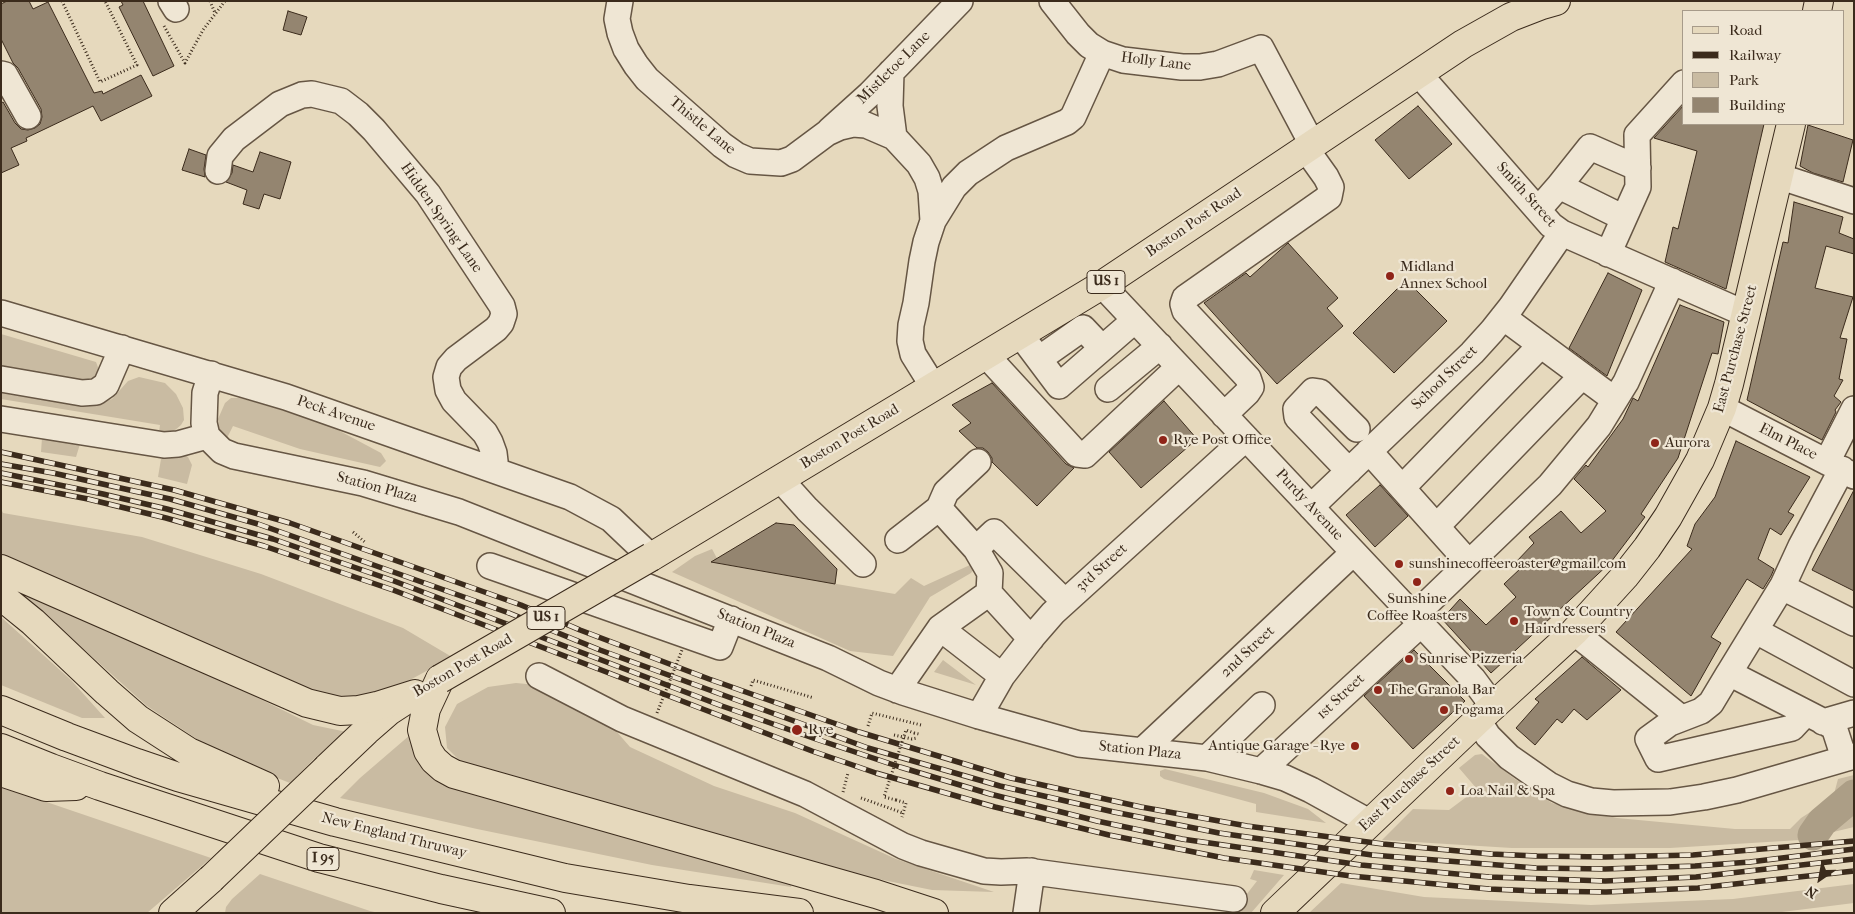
<!DOCTYPE html>
<style>
body{margin:0}
#map{position:relative;width:1855px;height:914px;overflow:hidden;background:#e6d9bd;font-family:"IM FELL French Canon",serif}
canvas{display:block}
.frame{position:absolute;inset:0;border:2px solid #3b2b1c;pointer-events:none}
.legend{position:absolute;left:1682px;top:10px;width:162px;height:115px;box-sizing:border-box;background:#efe6d4;border:1px solid #a79b8a;margin:0;padding:6px 9px;list-style:none;font-size:15px;color:#3b2b1c}
.legend li{display:flex;align-items:center;gap:10px;height:25px}
.legend b{width:25px;border:1px solid #a79b8a}
.north{position:absolute;left:1795px;top:854px;width:50px;height:50px;-webkit-text-stroke:4px #efe6d4;paint-order:stroke;rotate:213deg;font-size:14px;font-weight:700;line-height:20px;text-align:center;color:#3b2b1c}
.north::after{content:'';display:block;margin:auto;width:18px;height:22px;background:#3b2b1c;clip-path:polygon(50% 0,100% 100%,50% 72%,0 100%)}
</style>
<div id="map">
<canvas width="1855" height="914"></canvas>
<div class="frame"></div>
<ul class="legend">
<li><b style="height:6px;background:#e6d9bd"></b>Road</li>
<li><b style="height:6px;background:#3b2b1c"></b>Railway</li>
<li><b style="height:14px;background:#c9bba2"></b>Park</li>
<li><b style="height:14px;background:#948570"></b>Building</li>
</ul>
<div class="north">N</div>
</div>
<script>
const c = document.querySelector('canvas').getContext('2d');
c.lineJoin = 'round';
function fillPath(path, color) { c.fillStyle = color; c.fill(path, 'evenodd'); }
const toPath = rows => new Path2D(rows.map(r => 'M' + r).join(''));
function stroke(path, color, width, dash) { c.strokeStyle = color; c.lineWidth = width; c.lineCap = dash ? 'butt' : 'round'; c.setLineDash(dash || []); c.stroke(path); }
function write(font, color, halo, rows, align = 'center') {
  c.font = font + ' "IM FELL French Canon",serif'; c.lineWidth = 4.5; c.setLineDash([]); c.textBaseline = 'middle'; c.strokeStyle = halo; c.fillStyle = color; for (const [text, x, y, turn = 0] of rows) {
    c.save(); c.translate(x, y); c.rotate((+turn || 0) * Math.PI / 180); c.textAlign = isNaN(turn) ? turn : align; if (halo) c.strokeText(text, 0, 0); c.fillText(text, 0, 0); c.restore();
  }
}
fillPath(toPath([
 [1,334,96,362,99,370,95,377,85,385,1,369],
 [139,377,165,383,176,394,183,408,184,420,181,425,174,431,159,432,160,425,1,399,1,389,96,405,112,399,128,381],
 [231,398,240,398,323,422,381,453,386,461,380,467,300,449,233,426,227,438,220,432,218,419,225,403],
 [46,437,66,443,80,444,76,457,41,452,42,438],
 [182,453,188,457,192,465,187,484,158,477,161,459,166,456],
 [1,509,3,513,142,537,261,574,403,628,452,657,366,704,347,706,1,559],
 [712,549,720,564,895,594,911,578,924,586,970,565,972,561,979,563,971,573,930,597,893,656,850,651,672,572,695,556],
 [20,592,246,692,313,725,347,732,314,759,290,783,252,768,206,745,147,706],
 [1,617,71,680,105,718,82,718,1,685],
 [943,660,976,685,934,672],
 [516,683,537,685,610,724,630,747,714,786,795,813,896,859,994,892,932,890,858,875,464,765,447,748,445,727,457,704,488,687],
 [410,735,420,751,792,882,791,887,652,865,477,829,340,798,360,778],
 [1482,754,1515,779,1552,803,1617,818,1735,829,1790,829,1801,818,1826,802,1834,794,1838,779,1854,775,1854,827,1800,840,1670,848,1512,848,1382,840,1413,809,1449,810,1477,789,1459,768,1475,755],
 [1165,769,1264,793,1308,809,1326,823,1256,812,1256,804,1164,779,1160,776,1160,771],
 [1,788,23,794,211,858,147,913,1,913],
 [1254,870,1284,875,1251,913,1232,913,1257,881,1250,879],
 [260,874,370,911,379,913,225,913,226,907,232,899],
 [1341,883,1424,897,1591,905,1733,899,1854,884,1854,903,1774,913,1309,913]
]), '#c9bba2');
stroke(toPath([
 [1813,835,1822,822,1854,795]
]), '#ac9e86', 31);
const building = toPath([
 [7,1,29,1,33,9,48,2,94,93,102,91,103,94,141,75,152,96,101,121,93,106,26,138,27,141,11,148,19,165,1,173,1,103,3,102,15,123,21,129,28,130,35,128,40,124,42,117,41,109,18,68,13,63,1,39,1,4,7,1],
 [121,1,143,1,174,66,153,76,119,7,123,5,121,1],
 [288,11,307,17,301,35,283,30,288,11],
 [1684,105,1684,124,1764,124,1726,289,1665,262,1673,227,1678,229,1697,151,1654,138,1684,105],
 [1418,106,1452,144,1409,179,1375,140,1418,106],
 [1808,125,1853,140,1843,182,1813,173,1800,166,1808,125],
 [189,149,206,155,204,169,205,177,182,170,189,149],
 [260,152,291,162,280,199,264,194,259,209,243,204,247,190,226,182,232,173,233,165,253,172,260,152],
 [1794,202,1843,217,1839,233,1854,239,1854,254,1826,246,1815,288,1853,297,1840,338,1847,339,1839,379,1843,380,1834,396,1841,402,1835,410,1836,412,1822,440,1747,400,1783,242,1788,243,1794,202],
 [1288,243,1338,298,1327,308,1343,326,1277,384,1204,303,1246,273,1250,277,1288,243],
 [1608,273,1642,290,1607,376,1569,348,1608,273],
 [1406,280,1447,321,1394,373,1353,333,1406,280],
 [1680,305,1724,322,1718,354,1712,353,1678,458,1641,514,1645,517,1611,562,1491,673,1442,619,1460,599,1486,625,1516,597,1504,584,1521,568,1516,562,1534,543,1529,537,1561,511,1581,533,1606,511,1574,479,1586,465,1588,467,1623,419,1633,398,1638,401,1680,305],
 [992,383,1066,464,1074,468,1037,506,992,462,992,458,988,452,983,448,977,448,959,431,971,423,952,405,992,383],
 [1164,401,1197,439,1141,488,1109,452,1164,401],
 [1736,441,1810,477,1788,512,1794,515,1781,535,1770,528,1758,559,1774,569,1771,576,1763,589,1747,579,1711,637,1721,643,1691,696,1616,632,1692,549,1687,546,1695,524,1715,497,1736,441],
 [1380,485,1408,516,1375,547,1346,515,1380,485],
 [1854,490,1854,591,1812,570,1854,490],
 [776,523,794,525,837,569,835,584,711,562,776,523],
 [1414,650,1465,701,1413,749,1364,696,1414,650],
 [1582,657,1621,690,1587,720,1574,709,1562,723,1557,719,1535,745,1516,728,1539,702,1535,699,1582,657]
]);
fillPath(building, '#948570');
stroke(building, '#3b2b1c', 1);
const minor = toPath([
 [171,1,176,9],
 [620,1,617,19,620,33,626,49,636,65,647,79,722,145,736,155,750,161,781,163,792,159,827,133,840,127,853,124,866,125,894,137,919,164,927,178,931,191,933,221,926,242,922,261,916,303,911,325,910,341,913,354,933,386],
 [1052,1,1078,34,1089,45,1102,53,1123,60,1182,67,1200,67,1218,64,1261,48,1312,144],
 [891,72,890,106,894,137],
 [1418,73,1551,225,1562,233,1746,314],
 [1,74,5,75,28,116],
 [830,130,870,94,960,1],
 [218,171,220,156,234,139,280,104,302,95,312,94,341,101,358,114,374,130,428,194,502,306,504,314,501,323,496,329,456,359,449,367,446,377,448,390,454,401,485,433,490,442,494,453,496,470],
 [1778,176,1854,201],
 [1559,186,1590,147,1638,168],
 [1538,210,1559,186,1624,218],
 [933,221,954,187,968,173,1006,148,1067,122,1073,117,1102,53],
 [1608,254,1638,187,1637,135,1684,83],
 [1102,285,1473,679,1493,706],
 [1,313,286,397,570,497,611,519,651,557],
 [1503,317,1615,400],
 [1020,334,1059,386,1135,320],
 [986,355,1077,454,1085,455,1179,367],
 [1039,359,1083,328,1102,348],
 [211,374,205,393,204,423,207,436,222,451,234,456,363,483,459,512,828,658,879,683,903,692,979,716,1079,744,1207,758,1261,771,1285,778,1311,790,1369,822],
 [1,379,82,393,96,392,106,385,122,348],
 [1108,389,1160,346],
 [1722,408,1854,476],
 [1224,415,1247,393,1251,387,1248,378,1185,311,1183,304,1185,298,1329,197,1331,187,1326,177,1306,149],
 [1,419,164,445,178,444,207,436],
 [1369,451,1469,563],
 [1827,462,1854,409],
 [1842,469,1801,546,1783,585,1729,673,1834,727,1844,758],
 [1349,471,1297,417,1296,409,1313,391,1320,392,1357,429],
 [780,479,807,509,863,564],
 [1402,488,1541,345],
 [1311,507,1472,353,1492,331,1511,307,1562,233],
 [939,508,946,492,978,462],
 [1437,526,1582,376],
 [898,540,939,508,976,549],
 [490,566,720,647,731,619],
 [1782,587,1854,623],
 [989,593,990,573,976,549,994,532,1065,602],
 [1414,616,1550,485,1599,426,1626,382,1672,281],
 [940,628,1002,676],
 [1756,631,1854,684],
 [1574,632,1681,718],
 [1729,673,1711,703,1701,711,1670,723,1648,739,1658,759,1792,728,1806,713],
 [539,676,622,719,805,794,903,846,921,853,984,871,1001,872,1027,871,1234,899],
 [897,690,940,628,989,593,1031,639],
 [979,716,1002,676,1033,636,1053,613,1246,438],
 [1478,720,1488,736,1509,757,1549,785,1567,794,1591,801,1613,803,1670,802,1704,797,1737,790,1854,756],
 [1823,722,1854,713],
 [1142,751,1353,553],
 [1207,758,1262,705],
 [1261,771,1421,624],
 [1026,913,1032,871]
]);
const major = toPath([
 [1817,11,1819,1],
 [651,557,1102,285,1463,44,1511,17,1542,5,1556,1],
 [327,768,366,731,389,711,409,698],
 [173,913,211,879],
 [1275,913,1478,720,1574,632,1625,576,1647,548,1668,517,1700,460,1722,408,1729,384,1791,124]
]);
const highway = toPath([
 [1,569,307,703,340,711,359,710,377,706,415,694],
 [1,596,33,622,107,692,138,719,189,752,265,786],
 [440,679,426,709,422,730,428,751,434,760,443,768,454,774,876,894,934,913],
 [1,710,67,737,137,763,178,777,335,822,565,878,689,899,799,913],
 [1,748,51,768,100,786,319,858,441,889,551,913],
 [1,772,46,787,76,786]
]);
stroke(minor, '#665644', 28);
stroke(major, '#3b2b1c', 30);
stroke(highway, '#3b2b1c', 30);
stroke(toPath([
 [62,1,100,82,137,65,105,1],
 [210,1,215,13],
 [164,26,185,63,203,30,225,1],
 [353,532,366,543],
 [751,686,753,680,814,698],
 [868,726,872,713,921,725],
 [914,733,919,734],
 [894,735,912,739,917,738],
 [843,792,848,773],
 [861,798,903,813],
 [896,800,906,803,902,817]
]), '#3b2b1c', 3, [1, 2.5]);
stroke(minor, '#efe6d4', 25);
stroke(major, '#e6d9bd', 28);
stroke(highway, '#e6d9bd', 28);
const rail = toPath([
 [1,452,174,490,290,523,521,605,580,630,709,679,859,732,1011,778,1141,807,1247,826,1383,844,1491,854,1537,856,1605,857,1693,855,1854,841],
 [1,464,53,473,170,499,258,524,509,613,600,650,868,748,1000,786,1114,812,1219,833,1372,855,1536,868,1605,869,1695,866,1750,862,1854,849],
 [1,473,103,494,167,509,273,539,394,581,722,706,813,738,900,767,990,794,1097,821,1182,839,1361,865,1489,877,1605,881,1696,877,1854,859],
 [1,482,88,499,166,518,264,546,393,590,812,751,876,773,995,807,1109,835,1224,858,1351,876,1489,889,1536,891,1606,892,1698,888,1854,871]
]);
stroke(rail, '#3b2b1c', 5.5);
stroke(rail, '#efe6d4', 4, [11]);
const majorBridge = toPath([
 [440,679,651,557],
 [211,879,327,768]
]);
stroke(majorBridge, '#3b2b1c', 30, []);
stroke(toPath([
 [657,713,682,650],
 [896,800,884,797,906,730,914,733]
]), '#3b2b1c', 3, [1, 2.5]);
stroke(majorBridge, '#e6d9bd', 28);
for (const [x, y, r, color] of [
 [1390,276,5,"#8f2418"],
 [1163,440,5,"#8f2418"],
 [1655,443,5,"#8f2418"],
 [1399,564,5,"#8f2418"],
 [1417,582,5,"#8f2418"],
 [1514,621,5,"#8f2418"],
 [1409,659,5,"#8f2418"],
 [1378,690,5,"#8f2418"],
 [1444,710,5,"#8f2418"],
 [797,730,6,"#8f2418"],
 [1355,746,5,"#8f2418"],
 [1450,791,5,"#8f2418"]
]) { const dot = new Path2D(); dot.arc(x, y, r, 0, 2 * Math.PI); c.fillStyle = color; c.fill(dot); stroke(dot, '#efe6d4', 2); }
for (const [x, y, w] of [
 [1106,282,38],
 [546,618,38],
 [323,859,32]
]) { const box = new Path2D(); box.roundRect(x - w / 2, y - 11.5, w, 23, 4); c.fillStyle = '#efe6d4'; c.fill(box); stroke(box, '#3b2b1c', 1); }
write('bold 14px', '#3b2b1c', null, [
 ["US 1",1106,282],
 ["US 1",546,618],
 ["I 95",323,859]
]);
write('15px', '#3b2b1c', '#efe6d4', [
 ["Holly Lane",1156,62,7],
 ["Mistletoe Lane",894,68,-45],
 ["Thistle Lane",702,126,40],
 ["Smith Street",1526,195,48],
 ["Hidden Spring Lane",441,218,55],
 ["Boston Post Road",1194,223,-34],
 ["East Purchase Street",1736,349,-75],
 ["School Street",1445,378,-44],
 ["Peck Avenue",336,414,19],
 ["Boston Post Road",850,437,-31],
 ["Elm Place",1788,442,27],
 ["Station Plaza",377,488,15],
 ["Purdy Avenue",1309,505,47],
 ["3rd Street",1102,568,-42],
 ["Station Plaza",756,629,22],
 ["2nd Street",1248,652,-43],
 ["Boston Post Road",463,666,-30],
 ["1st Street",1341,697,-43],
 ["Station Plaza",1140,751,6],
 ["East Purchase Street",1410,784,-43],
 ["New England Thruway",394,836,14]
]);
write('15px', '#3b2b1c', '#efe6d4', [
 ["Midland",1400,267],
 ["Annex School",1400,284],
 ["Rye Post Office",1173,440],
 ["Aurora",1665,443],
 ["sunshinecoffeeroaster@gmail.com",1409,564],
 ["Sunshine",1417,599,"center"],
 ["Coffee Roasters",1417,616,"center"],
 ["Town & Country",1524,612],
 ["Hairdressers",1524,629],
 ["Sunrise Pizzeria",1419,659],
 ["The Granola Bar",1388,690],
 ["Fogama",1454,710],
 ["Rye",808,730],
 ["Antique Garage - Rye",1345,746,"right"],
 ["Loa Nail & Spa",1460,791]
], 'left');
</script>
